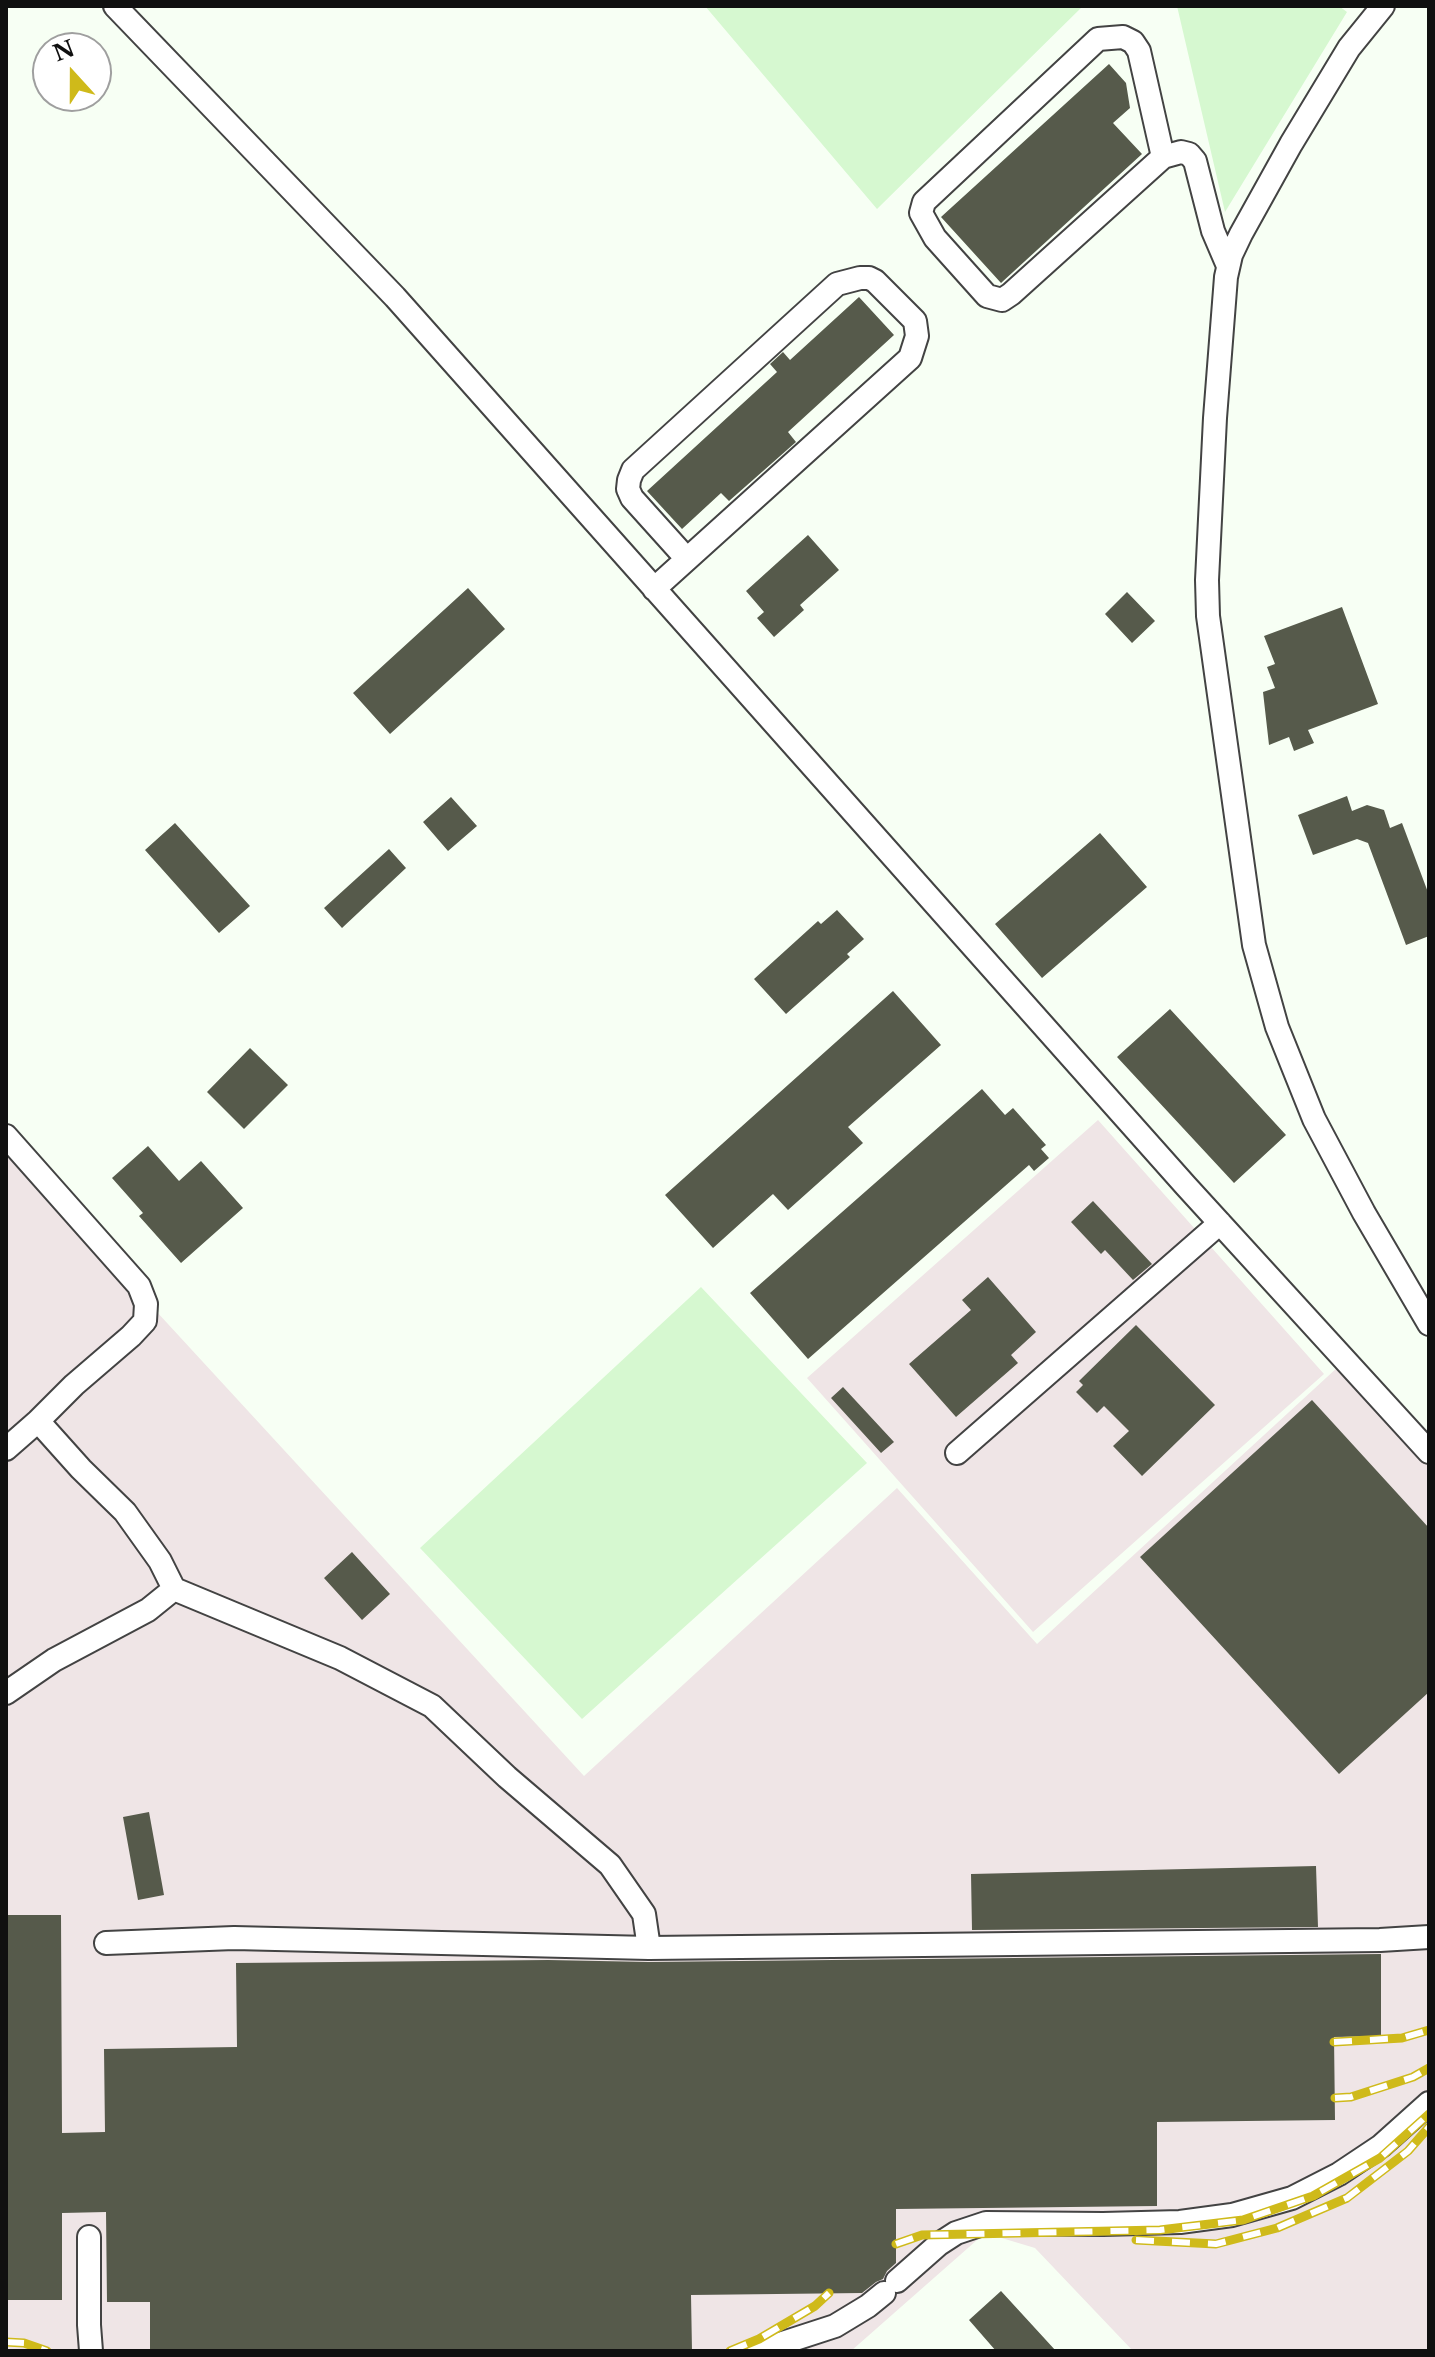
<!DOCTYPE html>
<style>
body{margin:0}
#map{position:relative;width:1435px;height:2357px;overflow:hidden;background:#f7fff4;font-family:"Libre Baskerville",serif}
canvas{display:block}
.frame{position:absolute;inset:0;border:8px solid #101010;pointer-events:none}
.north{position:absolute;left:32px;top:32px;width:80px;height:80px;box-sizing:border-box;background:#fff;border:2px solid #9f9f9f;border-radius:50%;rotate:339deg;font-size:22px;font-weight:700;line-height:32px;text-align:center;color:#101010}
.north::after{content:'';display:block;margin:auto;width:28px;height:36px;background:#cfba1a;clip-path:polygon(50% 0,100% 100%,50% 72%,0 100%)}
</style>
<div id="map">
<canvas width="1435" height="2357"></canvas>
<div class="frame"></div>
<div class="north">N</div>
</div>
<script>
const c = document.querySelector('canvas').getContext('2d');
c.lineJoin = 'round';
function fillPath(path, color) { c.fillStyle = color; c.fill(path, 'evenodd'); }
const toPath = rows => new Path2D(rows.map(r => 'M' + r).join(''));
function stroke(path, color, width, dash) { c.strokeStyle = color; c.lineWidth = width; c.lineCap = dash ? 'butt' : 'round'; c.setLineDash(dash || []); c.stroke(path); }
fillPath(toPath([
 [1098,1120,1324,1374,1033,1632,807,1378],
 [6,1148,584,1776,897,1488,1037,1644,1339,1366,1429,1466,1429,2351,1133,2351,1035,2248,985,2233,851,2351,6,2351]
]), '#efe5e6');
fillPath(toPath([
 [705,6,1083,6,877,209],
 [1177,6,1339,6,1347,12,1225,212],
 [701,1287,867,1463,582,1719,420,1548]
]), '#d6f8d0');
fillPath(toPath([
 [1109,64,1126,83,1130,108,1113,123,1142,154,1001,283,941,217],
 [859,297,894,335,788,432,796,442,729,501,721,493,682,529,647,491,777,372,770,364,783,352,790,360],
 [808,535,839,570,800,605,804,610,774,637,757,618,764,612,746,591],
 [468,588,505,629,390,734,353,693],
 [1127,592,1155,621,1132,643,1105,614],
 [1342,607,1378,704,1308,730,1314,743,1294,751,1289,737,1269,745,1263,692,1275,688,1267,667,1275,664,1264,636],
 [1347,796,1352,811,1367,805,1384,810,1390,828,1402,823,1429,895,1429,936,1406,945,1368,843,1357,839,1313,855,1298,815],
 [451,797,477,826,448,851,423,822],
 [175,823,250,906,219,933,145,850],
 [1100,833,1147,887,1042,978,995,924],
 [389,849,406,868,342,928,324,908],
 [837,910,864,939,847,954,850,957,786,1014,754,979,818,921,821,924],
 [893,991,941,1045,848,1127,863,1143,788,1210,773,1194,713,1248,665,1195],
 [1170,1009,1286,1135,1234,1183,1117,1057],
 [250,1048,288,1085,244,1129,207,1092],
 [982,1089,1005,1115,1013,1108,1046,1145,1041,1149,1049,1158,1034,1171,1029,1165,808,1359,750,1293],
 [148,1146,179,1181,201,1161,243,1208,181,1263,139,1216,143,1213,112,1178],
 [1093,1201,1152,1264,1133,1280,1105,1250,1101,1254,1071,1222],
 [988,1277,1036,1332,1011,1355,1018,1363,956,1417,909,1364,971,1310,962,1300],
 [1136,1325,1215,1405,1142,1476,1113,1446,1129,1431,1104,1406,1097,1413,1076,1392,1083,1385,1079,1381],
 [843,1387,894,1442,881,1453,831,1398],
 [1312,1400,1429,1528,1429,1692,1339,1774,1140,1557],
 [352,1552,390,1594,362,1620,324,1578],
 [149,1812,164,1895,138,1900,123,1817],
 [1316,1866,1318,1927,972,1930,971,1874],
 [6,1915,61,1915,62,2133,105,2132,104,2049,237,2047,236,1963,548,1960,649,1962,1381,1954,1381,2036,1334,2037,1335,2120,1157,2122,1157,2206,896,2209,896,2263,887,2271,883,2279,876,2282,862,2293,691,2295,692,2351,150,2351,150,2302,107,2302,106,2212,62,2213,62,2300,6,2300],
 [1001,2291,1056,2351,996,2351,969,2320]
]), '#565a4b');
const minor = toPath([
 [115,6,395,297,1186,1186,1429,1452],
 [1383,6,1349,48,1291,144,1241,234,1231,255,1226,277,1215,418,1207,580,1208,616,1254,945,1277,1027,1314,1119,1364,1213,1429,1324],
 [1163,157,1011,294,1002,300,987,296,935,238,921,213,924,202,1098,39,1123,37,1133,42,1139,51,1163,157,1181,152,1189,154,1195,161,1213,231,1228,266],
 [654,589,910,358,917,336,915,321,875,281,869,278,860,278,837,284,633,470,629,480,628,489,632,498,686,558],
 [6,1136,139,1286,146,1304,145,1321,131,1336,74,1385,38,1421,6,1449],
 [38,1421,81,1469,125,1512,160,1561,174,1589,340,1658,432,1706,507,1777,610,1865,644,1914,649,1948],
 [957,1453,1220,1223],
 [6,1693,54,1660,148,1610,174,1589],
 [106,1943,234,1938,649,1948,1380,1940,1429,1937],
 [89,2237,89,2325,91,2351],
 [897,2281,939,2244,956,2233,986,2223,1103,2224,1180,2222,1232,2215,1292,2198,1339,2174,1381,2146,1429,2103],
 [758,2351,835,2326,868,2306,884,2293]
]);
stroke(minor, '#434343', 26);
stroke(minor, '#fff', 22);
const rail = toPath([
 [1334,2042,1402,2038,1429,2030],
 [1335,2098,1351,2097,1413,2077,1429,2068],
 [1136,2240,1216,2244,1277,2228,1347,2198,1408,2151,1429,2127],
 [896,2244,922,2235,1160,2230,1243,2220,1313,2196,1380,2158,1429,2114],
 [6,2342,24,2343,47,2351],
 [730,2351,759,2339,815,2306,829,2293]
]);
stroke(rail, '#cfba1a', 9);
stroke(rail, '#fff', 6, [18]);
</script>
